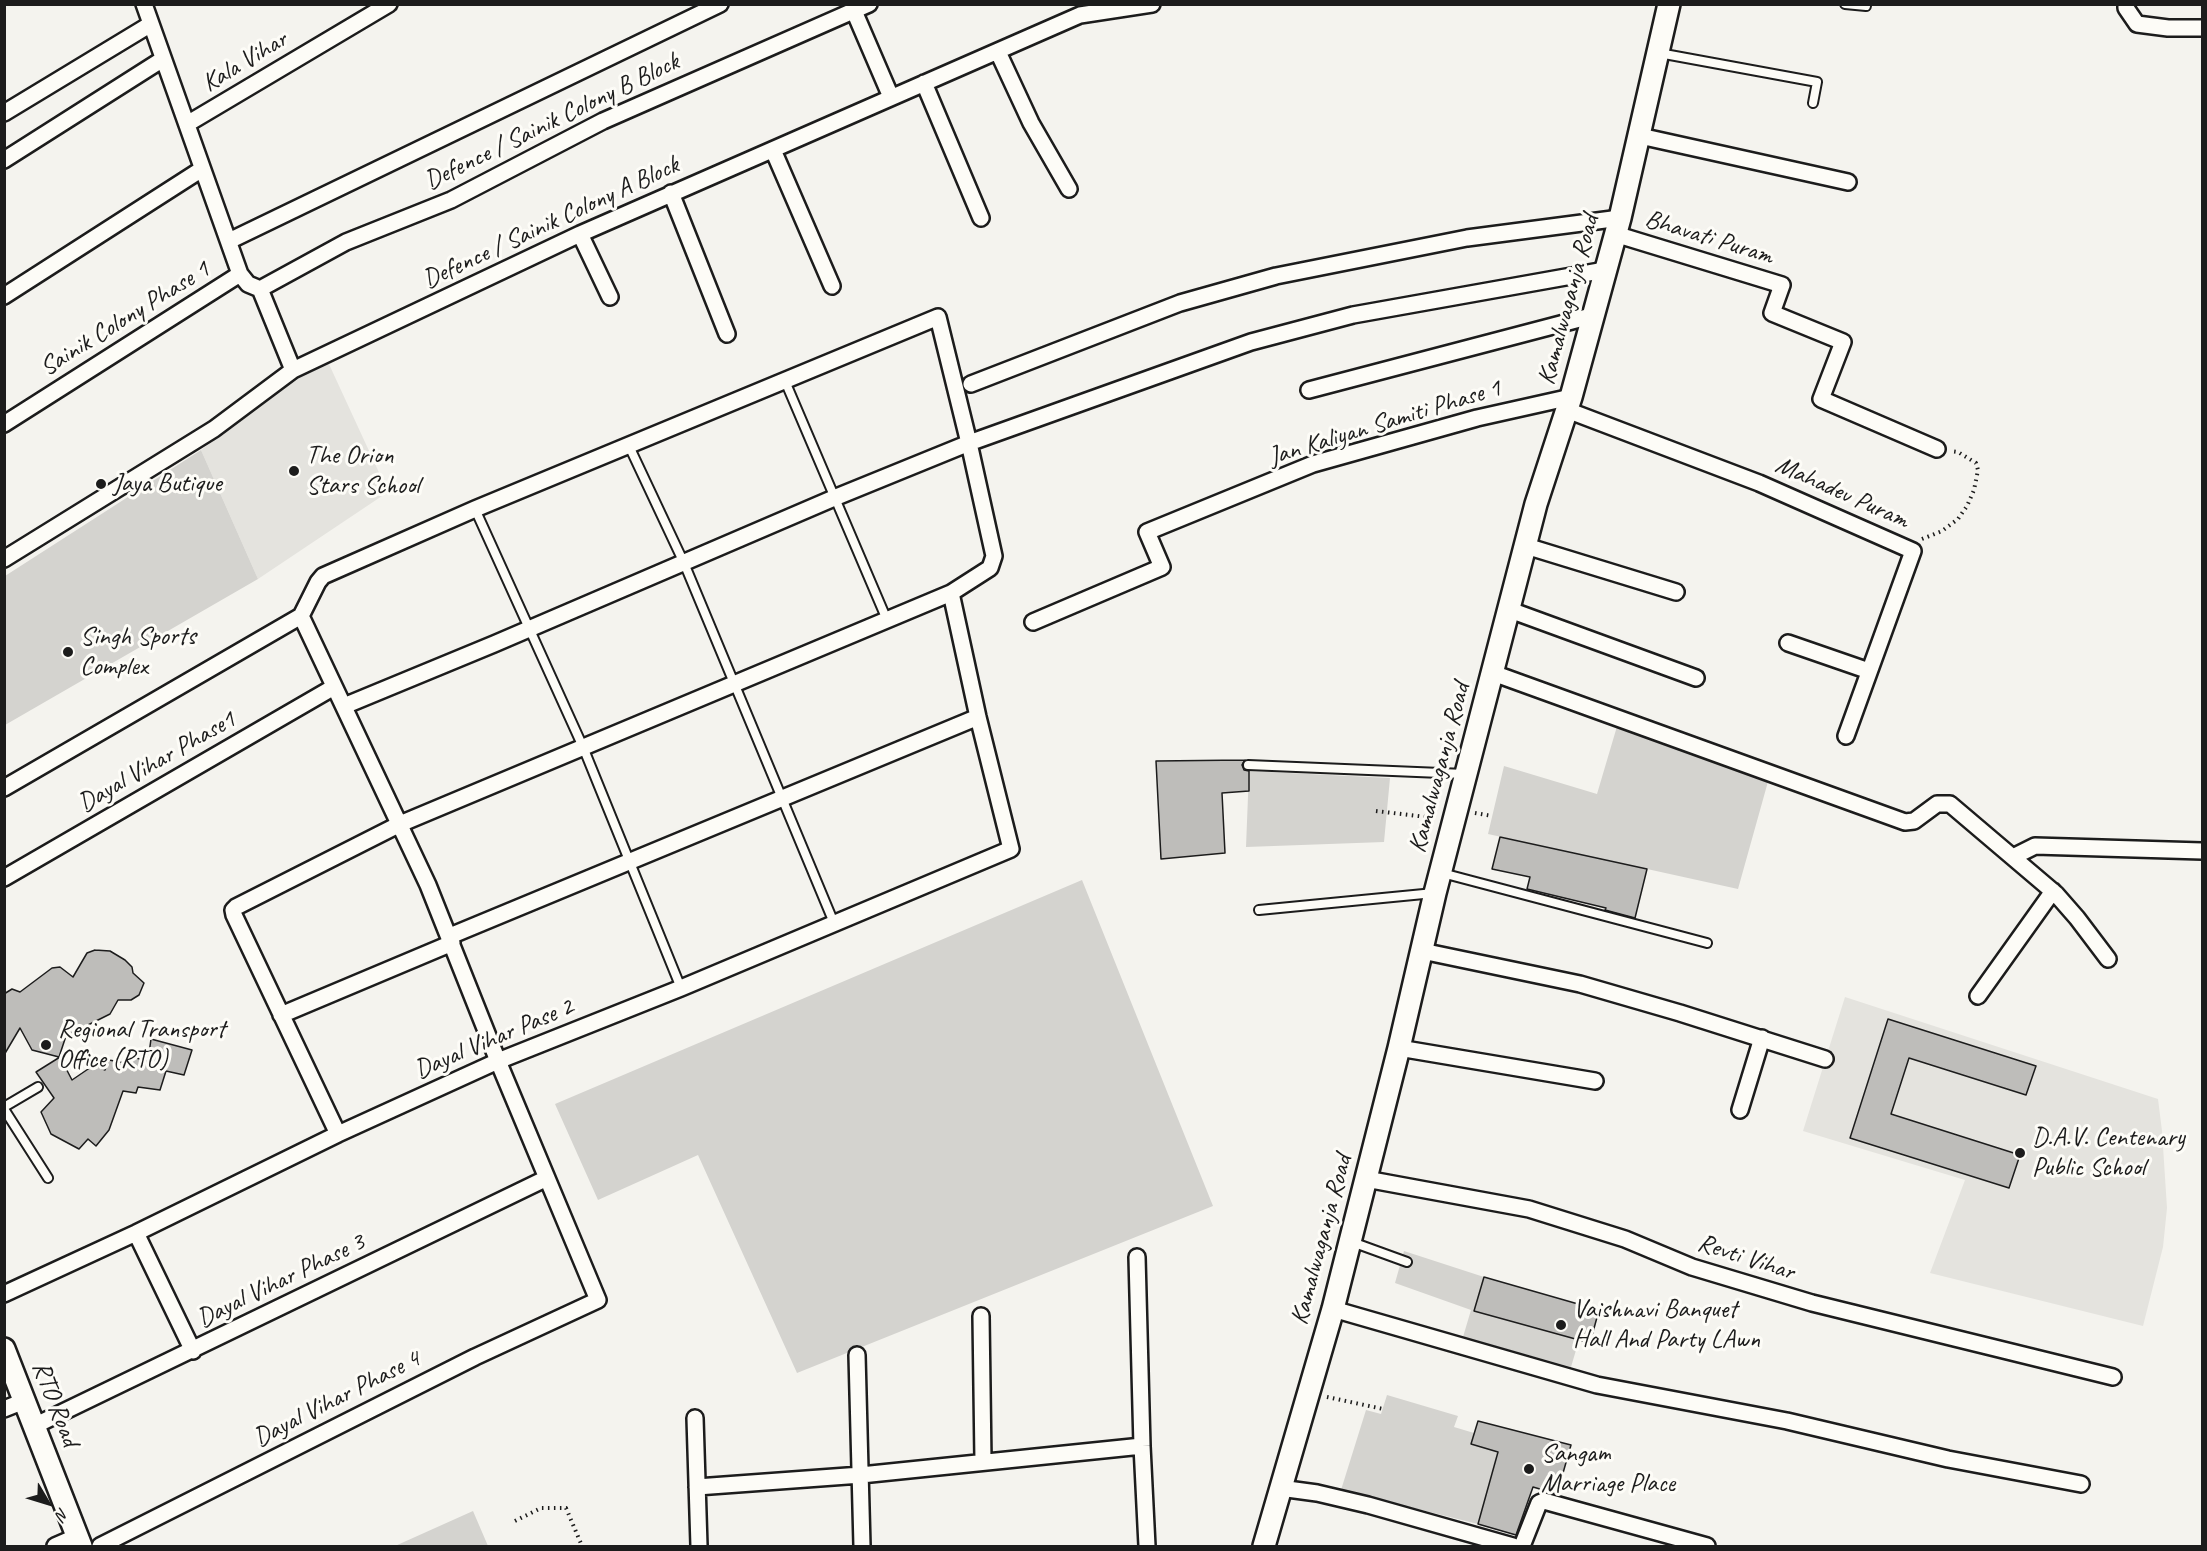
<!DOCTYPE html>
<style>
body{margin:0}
#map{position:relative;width:2207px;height:1551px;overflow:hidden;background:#f4f3ee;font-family:Caveat,sans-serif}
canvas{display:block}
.frame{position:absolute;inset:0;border:6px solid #1c1c1c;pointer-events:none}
.north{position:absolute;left:18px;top:1473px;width:60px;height:60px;-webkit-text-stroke:4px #fdfcf7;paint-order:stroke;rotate:128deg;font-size:16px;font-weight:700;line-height:24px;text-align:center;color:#1c1c1c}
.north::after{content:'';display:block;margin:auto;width:21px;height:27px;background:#1c1c1c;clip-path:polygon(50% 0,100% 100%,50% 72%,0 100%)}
</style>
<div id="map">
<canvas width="2207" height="1551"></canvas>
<div class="frame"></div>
<div class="north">N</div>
</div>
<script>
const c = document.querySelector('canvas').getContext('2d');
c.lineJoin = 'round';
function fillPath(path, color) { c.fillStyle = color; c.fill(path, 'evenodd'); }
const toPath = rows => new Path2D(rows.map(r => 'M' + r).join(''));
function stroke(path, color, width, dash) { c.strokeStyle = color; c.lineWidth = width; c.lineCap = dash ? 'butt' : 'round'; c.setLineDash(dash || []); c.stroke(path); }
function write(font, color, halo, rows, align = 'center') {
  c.font = font + ' Caveat,sans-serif'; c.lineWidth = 6; c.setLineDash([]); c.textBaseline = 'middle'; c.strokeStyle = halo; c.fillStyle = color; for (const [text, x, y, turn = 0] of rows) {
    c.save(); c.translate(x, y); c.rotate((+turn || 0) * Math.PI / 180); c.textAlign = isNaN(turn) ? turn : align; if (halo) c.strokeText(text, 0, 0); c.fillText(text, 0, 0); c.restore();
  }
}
fillPath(toPath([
 [328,362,388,492,258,579,201,450,291,381],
 [1845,997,2158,1099,2162,1131,2167,1208,2163,1247,2143,1326,1930,1273,1965,1180,1803,1131]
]), '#e4e3de');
fillPath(toPath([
 [201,450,258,579,5,725,5,576],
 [1618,723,1769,778,1738,889,1488,834,1504,766,1597,794],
 [1249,771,1390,778,1384,842,1246,847],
 [1082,880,1213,1206,797,1373,698,1155,598,1200,555,1104],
 [1404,1251,1484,1277,1474,1311,1579,1340,1571,1367,1463,1337,1471,1310,1395,1283],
 [1387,1395,1458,1416,1454,1427,1474,1433,1471,1444,1498,1451,1478,1524,1341,1490,1366,1410,1381,1414],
 [473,1511,488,1546,395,1546]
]), '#d4d3cf');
const building = toPath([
 [1245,760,1242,765,1244,770,1249,771,1249,791,1222,793,1225,853,1161,859,1156,761,1245,760],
 [1500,837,1647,869,1635,918,1605,910,1606,908,1527,889,1530,877,1492,869,1500,837],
 [95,950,110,951,125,960,132,967,133,973,144,983,139,995,131,1000,118,1000,110,1014,66,1036,59,1057,32,1050,20,1028,4,1055,4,994,12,989,20,992,52,968,60,967,73,977,87,953,95,950],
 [1888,1019,2036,1066,2026,1095,1909,1058,1891,1114,2020,1155,2009,1188,1850,1138,1888,1019],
 [151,1039,192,1050,184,1075,166,1071,160,1090,138,1087,136,1093,123,1091,109,1130,96,1146,88,1139,79,1149,51,1134,41,1112,54,1098,36,1072,60,1057,72,1080,94,1065,105,1070,109,1060,125,1063,128,1056,148,1061,151,1039],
 [1484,1277,1599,1310,1590,1343,1474,1311,1484,1277],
 [1478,1421,1571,1445,1557,1494,1533,1487,1516,1535,1478,1524,1498,1452,1471,1444,1478,1421]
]);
fillPath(building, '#bebdba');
stroke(building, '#1c1c1c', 1.5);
const lane = toPath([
 [1845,4,1866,6],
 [1659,53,1817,82,1813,103],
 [785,381,887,620],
 [629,446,684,563,834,923],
 [475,509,583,747,681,988],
 [1248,765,1465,774],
 [1442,873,1707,943],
 [1259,910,1434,893],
 [4,1107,38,1087],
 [4,1109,48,1178],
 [1352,1242,1407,1262]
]);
const street = toPath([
 [144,4,240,274,248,284,260,289,293,370],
 [2126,4,2126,8,2137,24,2168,28,2202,28],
 [854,11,891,97],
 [998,52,1031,123,1069,189],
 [924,83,981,218],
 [4,113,151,24],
 [187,124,389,4],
 [1640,136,1848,182],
 [773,150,832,286],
 [4,160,163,59],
 [671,193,727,334],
 [580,234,610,297],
 [1615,234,1782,285,1772,313,1843,342,1821,399,1937,449],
 [229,241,720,4],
 [260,289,346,242,451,200,603,121,869,4],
 [4,296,202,169],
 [971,384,1180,303,1276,276,1467,238,1620,218],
 [1309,390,1591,316],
 [1567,410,1759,483,1913,551,1846,736],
 [4,424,240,274],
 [1526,546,1676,592],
 [4,559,214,429,293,370,580,234,1080,15,1152,4],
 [1510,610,1696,678],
 [1033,622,1162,567,1147,532,1313,464,1477,418,1571,397],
 [1788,643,1869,671],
 [1493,673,1905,822,1914,821,1937,804,1950,804,2056,894,2077,918,2108,959],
 [344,706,494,644,834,498,969,443,1251,342,1353,315,1605,270],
 [4,788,301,616],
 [2013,857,2035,846,2202,851],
 [4,878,334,687],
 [450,936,978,717],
 [1422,951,1580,984,1680,1013,1825,1059],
 [1978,996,2053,891],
 [281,1015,452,943],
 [1399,1048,1595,1081],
 [1740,1110,1762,1038],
 [338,1134,234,915,233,910,236,907,400,824,951,593],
 [1366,1179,1529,1209,1625,1239,1692,1267,1812,1303,2113,1377],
 [136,1233,193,1351],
 [1137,1257,1142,1446,1147,1546],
 [4,1294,136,1233,338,1134,498,1061,681,988,1011,849,978,717,951,593,990,568,994,556,969,443,938,317,475,509,323,576,318,582,301,616,428,885,498,1061,598,1300,475,1357,100,1546],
 [1333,1309,1597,1385,1787,1421,1948,1459,2081,1484],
 [981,1316,983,1461],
 [857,1355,862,1546],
 [4,1409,24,1401],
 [695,1418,699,1546],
 [34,1426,547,1178],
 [697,1487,861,1475,1142,1446],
 [1280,1488,1317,1493,1368,1505,1513,1546],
 [55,1546,78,1536],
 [1522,1546,1539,1503,1544,1501,1707,1546]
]);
const secondary = toPath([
 [4,1349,81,1546],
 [1264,1546,1333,1309,1399,1048,1435,893,1536,504,1571,397,1620,218,1669,4]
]);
stroke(lane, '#1c1c1c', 12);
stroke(street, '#1c1c1c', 20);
stroke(secondary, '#1c1c1c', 26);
stroke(toPath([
 [1922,539,1942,531,1958,519,1967,506,1974,490,1978,470,1976,463,1958,452,1951,451],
 [1376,811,1435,818],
 [1475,813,1492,816],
 [1327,1397,1383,1409],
 [515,1521,541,1508,566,1508,582,1546]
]), '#1c1c1c', 4, [1.5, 4.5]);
stroke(lane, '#fdfcf7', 8);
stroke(street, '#fdfcf7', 15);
stroke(secondary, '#fdfcf7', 21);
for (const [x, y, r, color] of [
 [294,471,6,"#1c1c1c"],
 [101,484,6,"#1c1c1c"],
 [68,652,6,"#1c1c1c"],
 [46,1045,6,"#1c1c1c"],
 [2020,1153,6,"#1c1c1c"],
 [1561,1325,6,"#1c1c1c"],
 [1529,1469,6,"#1c1c1c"]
]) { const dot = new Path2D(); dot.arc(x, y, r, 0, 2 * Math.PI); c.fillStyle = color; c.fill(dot); stroke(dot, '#fdfcf7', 2); }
write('26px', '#1c1c1c', '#fdfcf7', [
 ["Kala Vihar",245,62,-31],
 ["Defence / Sainik Colony B Block",552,122,-26],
 ["Defence / Sainik Colony A Block",551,223,-25],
 ["Bhavati Puram",1709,238,17],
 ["Kamalwaganja Road",1569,300,-75],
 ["Sainik Colony Phase 1",125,319,-32],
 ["Jan Kaliyan Samiti Phase 1",1385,423,-17],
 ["Mahadev Puram",1842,493,24],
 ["Dayal Vihar Phase1",157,762,-30],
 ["Kamalwaganja Road",1440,768,-75],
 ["Dayal Vihar Pase 2",494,1039,-23],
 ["Kamalwaganja Road",1322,1240,-75],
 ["Revti Vihar",1746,1258,18],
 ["Dayal Vihar Phase 3",281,1281,-26],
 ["Dayal Vihar Phase 4",337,1399,-27],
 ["RTO Road",55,1404,69]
]);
write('26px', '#1c1c1c', '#fdfcf7', [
 ["The Orion",306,456],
 ["Stars School",306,486],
 ["Jaya Butique",113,484],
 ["Singh Sports",80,637],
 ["Complex",80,667],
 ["Regional Transport",58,1030],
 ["Office (RTO)",58,1060],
 ["D.A.V. Centenary",2032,1138],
 ["Public School",2032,1168],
 ["Vaishnavi Banquet",1573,1310],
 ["Hall And Party LAwn",1573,1340],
 ["Sangam",1541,1454],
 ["Marriage Place",1541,1484]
], 'left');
</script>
